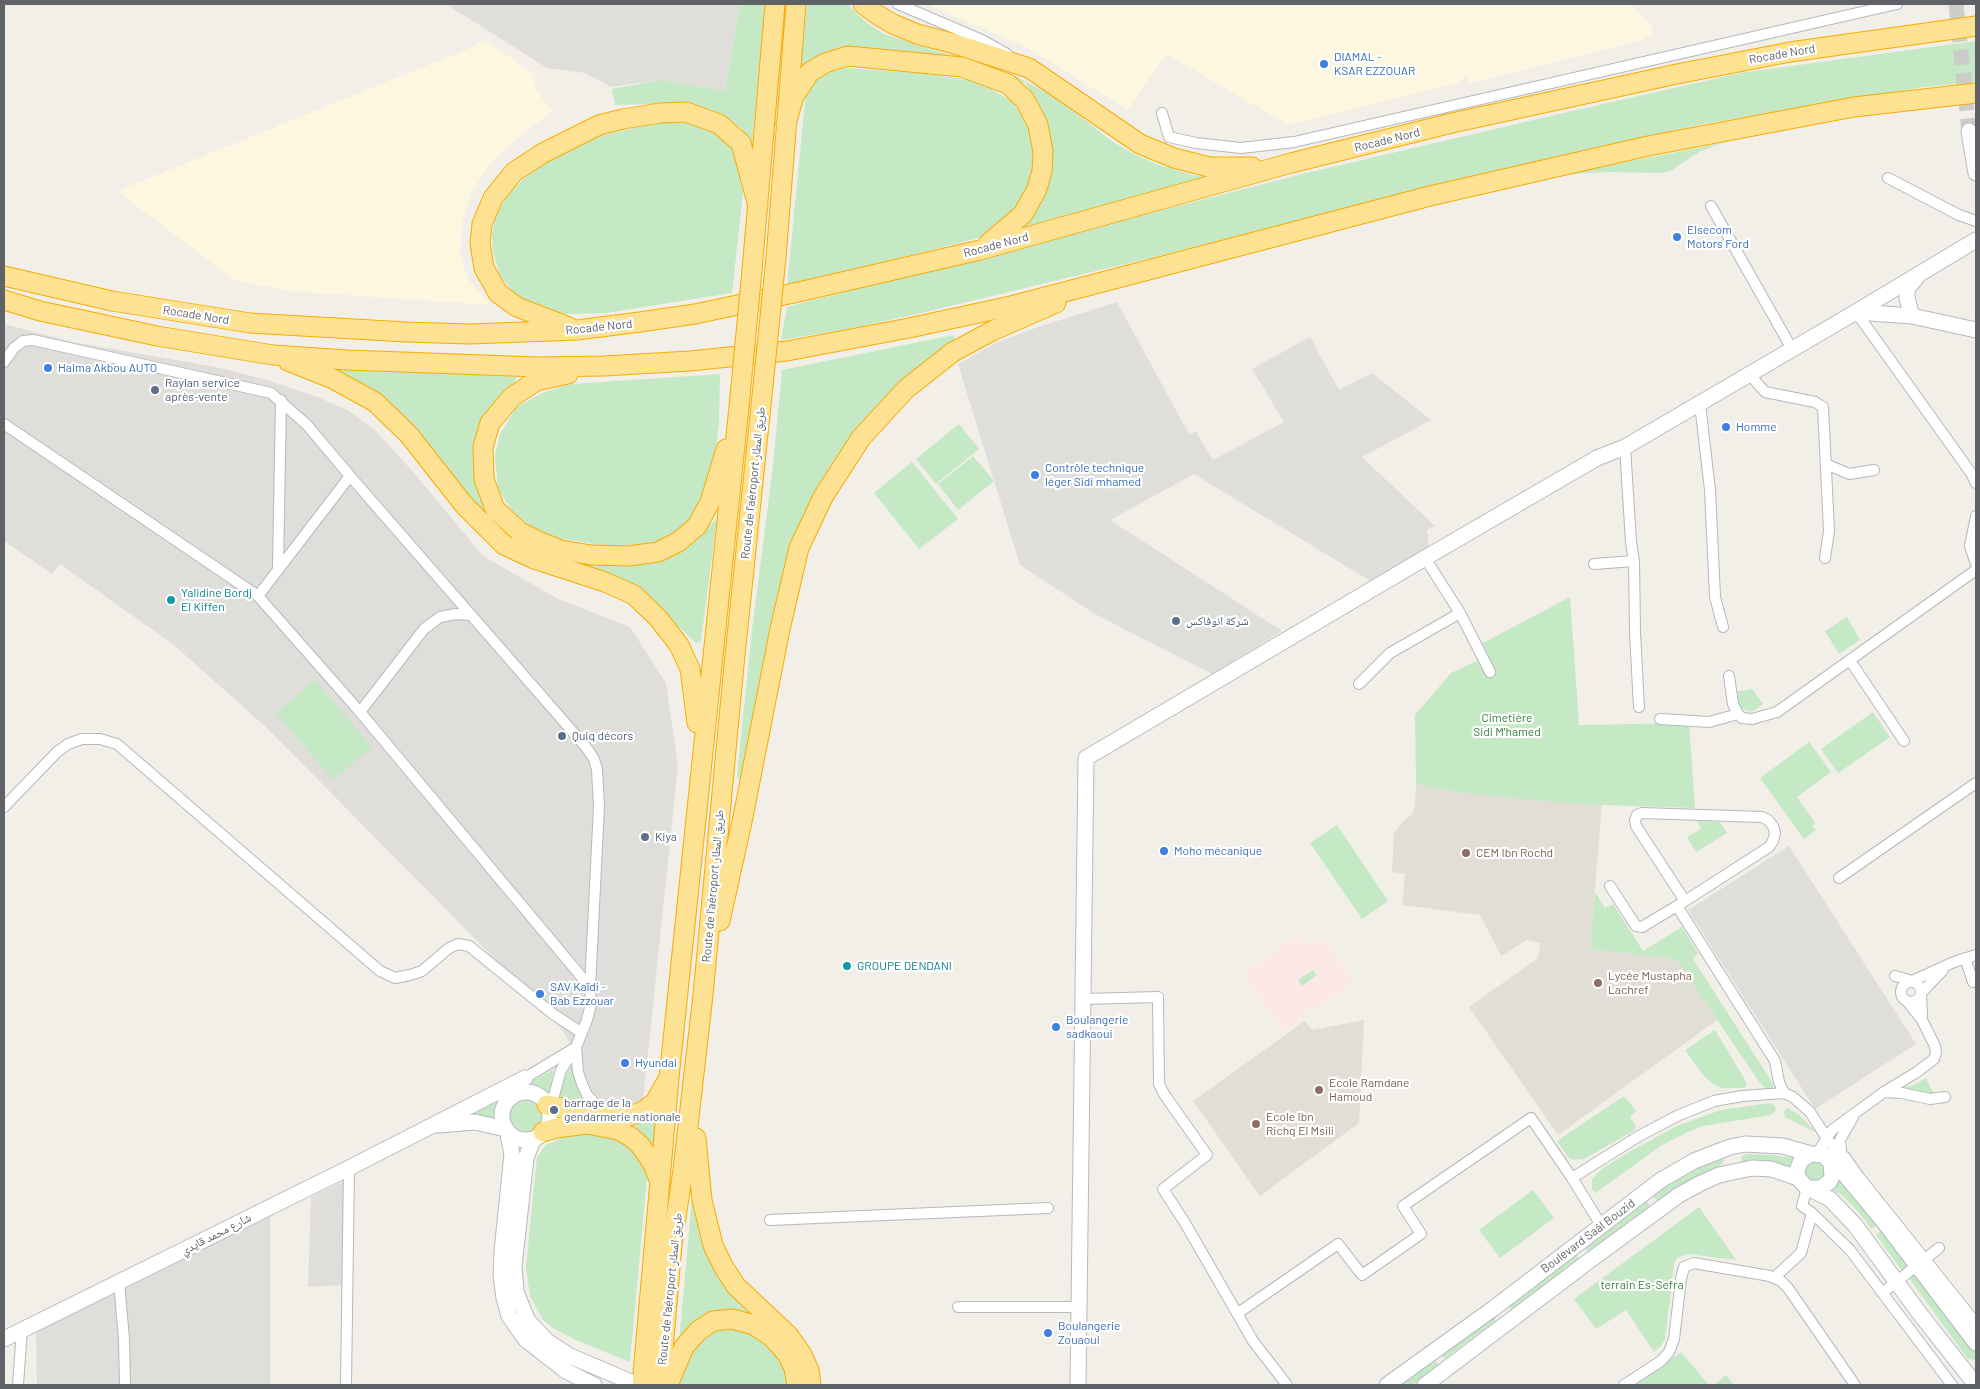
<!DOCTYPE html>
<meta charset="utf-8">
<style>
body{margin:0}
#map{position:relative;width:1980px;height:1389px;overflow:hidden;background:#f1efe8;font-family:Barlow,sans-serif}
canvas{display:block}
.frame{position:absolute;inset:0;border:5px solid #5f6368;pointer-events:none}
</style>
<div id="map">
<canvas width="1980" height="1389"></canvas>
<div class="frame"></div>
</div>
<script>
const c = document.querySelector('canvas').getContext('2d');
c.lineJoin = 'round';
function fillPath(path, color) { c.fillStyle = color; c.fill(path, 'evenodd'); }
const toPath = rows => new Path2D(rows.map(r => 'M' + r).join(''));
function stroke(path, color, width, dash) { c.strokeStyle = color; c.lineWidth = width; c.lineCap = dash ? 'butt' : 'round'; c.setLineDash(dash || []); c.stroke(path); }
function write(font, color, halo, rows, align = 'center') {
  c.font = font + ' Barlow,"Noto Naskh Arabic",sans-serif'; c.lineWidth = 4.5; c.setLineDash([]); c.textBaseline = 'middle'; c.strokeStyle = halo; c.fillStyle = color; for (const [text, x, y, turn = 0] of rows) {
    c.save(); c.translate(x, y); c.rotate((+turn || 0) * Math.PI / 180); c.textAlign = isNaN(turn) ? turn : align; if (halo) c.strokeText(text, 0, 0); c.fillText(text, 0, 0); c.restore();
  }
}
fillPath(toPath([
 [926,4,1629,4,1652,26,1654,33,1642,40,1469,83,1467,74,1458,83,1289,125,1166,54,1128,110,1026,47],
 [484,40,536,75,535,88,552,111,518,138,491,162,473,190,463,220,460,252,464,269,470,282,490,305,288,291,235,280,117,191,468,49]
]), '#fef7e0');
fillPath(toPath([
 [446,4,740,4,725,91,661,80,611,87,585,73,547,68],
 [1117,302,1189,434,1196,432,1213,460,1284,422,1252,369,1310,337,1339,390,1372,373,1431,420,1362,457,1435,526,1427,530,1429,547,1372,582,1194,474,1110,520,1282,631,1212,674,1095,614,1020,565,958,364,996,343,1038,327],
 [4,324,73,342,216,367,267,380,320,398,347,410,374,429,415,474,483,556,558,599,630,627,666,683,678,765,643,1101,627,1108,608,1109,592,1094,579,1060,563,1031,490,954,267,728,174,645,60,564,52,574,4,541],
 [1789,846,1916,1044,1815,1109,1688,910],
 [348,1179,345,1285,308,1287,311,1197],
 [270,1216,270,1385,37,1385,36,1330]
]), '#e0deda');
fillPath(toPath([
 [1416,784,1456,792,1602,805,1590,949,1676,959,1717,1020,1558,1135,1469,1007,1538,958,1540,943,1527,940,1501,956,1480,915,1402,905,1405,874,1392,872,1394,833,1400,825,1412,814,1415,806],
 [1364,1020,1359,1123,1260,1196,1193,1101,1305,1021,1312,1030]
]), '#e1ded6');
fillPath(toPath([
 [1297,935,1304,944,1309,945,1320,938,1324,938,1354,981,1284,1030,1243,975]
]), '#fce8e6');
fillPath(toPath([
 [740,4,765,4,752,145,741,128,727,117,709,109,684,103,615,105,612,89,661,80,725,91],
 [807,4,847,4,867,23,884,34,936,51,981,62,1015,76,1052,95,1113,142,1136,155,1159,165,1192,175,1212,178,1014,233,1051,157,1050,136,1044,119,1033,95,1025,83,997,71,884,52,799,79],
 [1976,41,1976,82,1924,87,1703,124,1429,187,1150,258,917,314,848,329,781,340,787,307,1302,174,1555,115,1740,73],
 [848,68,919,73,970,80,991,89,1011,101,1019,111,1031,132,1035,152,1033,183,1023,203,987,236,787,286,806,92,814,81,827,73],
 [655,123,694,123,718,132,736,150,742,172,743,192,732,293,606,313,564,314,540,308,517,298,500,275,493,252,492,233,497,213,508,195,526,177,550,159,578,143,616,132],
 [1722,143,1699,152,1672,170,1662,173,1610,172,1567,174],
 [954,335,955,344,883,401,862,423,835,462,798,534,770,630,740,781,737,776,752,630,773,466,782,370],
 [329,368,517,377,513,384,502,394,477,464,521,540,658,560,687,548,717,518,701,641,696,643,658,607,517,545],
 [720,374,719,424,713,469,706,496,688,524,659,541,619,548,557,538,537,532,512,510,498,490,495,456,500,434,517,407,542,393,571,384],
 [959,424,979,449,936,484,916,459],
 [973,456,994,481,958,510,938,484],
 [912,462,958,519,919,549,874,493],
 [1570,597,1579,725,1689,723,1695,808,1602,805,1545,801,1456,792,1416,784,1415,715,1451,673,1489,655,1481,644],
 [1847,617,1860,640,1839,654,1825,631],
 [315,680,372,747,333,780,276,713],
 [1752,689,1763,704,1751,712,1736,705,1734,692],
 [1873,712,1890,737,1838,773,1821,749],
 [1809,742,1831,772,1797,797,1815,823,1812,826,1816,830,1804,839,1760,778],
 [1697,821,1720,822,1727,833,1696,852,1687,837,1701,829],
 [1337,825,1388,901,1362,919,1310,843],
 [1595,892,1605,908,1613,904,1643,951,1682,927,1698,953,1693,959,1772,1082,1774,1090,1768,1090,1760,1083,1676,959,1590,949],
 [1313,970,1317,975,1302,986,1298,980],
 [1715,1030,1747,1083,1745,1088,1722,1088,1713,1084,1704,1076,1685,1050],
 [572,1064,574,1077,578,1088,584,1098,592,1106,560,1100,559,1096,565,1077],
 [554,1069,549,1092,529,1083],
 [1926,1078,1935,1096,1901,1088,1914,1085],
 [1624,1096,1636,1111,1630,1117,1636,1126,1635,1130,1584,1159,1573,1160,1568,1157,1557,1141],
 [497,1098,494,1109,496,1120,486,1117,459,1116],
 '509 1116a17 17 0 1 1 34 0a17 17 0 1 1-34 0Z',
 [1770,1103,1775,1106,1776,1110,1771,1115,1702,1126,1688,1132,1662,1145,1595,1193,1592,1189,1592,1179,1603,1168,1629,1152,1679,1125,1721,1110],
 [657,1104,653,1152,649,1145,554,1124,557,1113,579,1115],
 [1787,1108,1799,1115,1817,1133,1785,1117,1784,1112],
 [595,1133,619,1140,631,1148,641,1160,647,1178,630,1362,576,1340,553,1328,543,1320,530,1296,526,1267,537,1157,546,1145,564,1137],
 [1747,1154,1772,1155,1794,1158,1788,1169,1741,1163,1742,1156],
 [1722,1157,1724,1160,1721,1165,1687,1182,1658,1202,1652,1194,1682,1172],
 [1811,1160,1819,1161,1826,1166,1826,1178,1808,1184,1802,1169],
 [1840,1178,1878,1224,1872,1229,1856,1209,1842,1195,1832,1190],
 [693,1186,701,1230,762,1318,739,1314,679,1344],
 [1533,1190,1554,1218,1500,1258,1479,1230],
 [1645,1199,1651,1207,1589,1253,1584,1246],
 [1699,1207,1736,1260,1688,1254,1677,1258,1674,1264,1665,1340,1660,1347,1654,1352,1626,1310,1596,1329,1574,1299],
 [1883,1230,1910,1267,1903,1272,1876,1235],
 [1575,1252,1580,1259,1515,1309,1507,1308,1507,1304],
 [1916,1273,1976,1354,1975,1360,1968,1359,1909,1278],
 [1495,1315,1495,1321,1444,1359,1439,1352],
 [734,1327,761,1338,781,1362,789,1377,789,1385,679,1385,684,1369,691,1354,701,1340,714,1330],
 [1681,1352,1709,1385,1636,1385],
 [1433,1357,1439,1365,1413,1385,1396,1385],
 [1726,1375,1734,1385,1714,1385]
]), '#c5e8c5');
stroke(toPath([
 [1956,4,1969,131]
]), '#ccccc8', 15, [15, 8]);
const street = toPath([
 [898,4,982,40,1007,54],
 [1162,113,1169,137,1196,143,1241,148,1294,142,1897,4],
 [1888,178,1959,215,1976,221],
 [1711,206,1792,349],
 [1856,312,1971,473,1976,483],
 [4,362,14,348,23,341,33,340,271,393,307,425,350,476,586,747,594,759,597,770,599,806,590,987,591,1004,587,1020,576,1047,561,1070,550,1110],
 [1749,374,1765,392,1815,402,1823,407,1829,531,1825,558],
 [1700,404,1710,490,1715,597,1723,627],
 [4,424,258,596,360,712,590,987],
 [1625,447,1631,542,1634,561,1635,633,1639,707],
 [1826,464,1849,474,1874,470],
 [1976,516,1970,546,1976,564],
 [1425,558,1460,613,1490,672],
 [1594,564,1634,561],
 [278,567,281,400],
 [258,596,350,476],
 [1851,662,1904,741],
 [1729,676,1733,704,1738,714,1742,718,1752,719,1777,712,1976,570],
 [1359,684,1390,653,1460,613],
 [360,712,424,629,440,617,456,614,471,615],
 [1660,719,1709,722,1738,714],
 [4,807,57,752,68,744,82,739,100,739,117,744,380,971,395,978,410,975,422,971,449,948,458,944,469,946,553,1014,582,1033],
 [1839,878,1976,783],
 [1610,886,1636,926,1642,927,1677,906,1685,901,1769,847,1773,841,1775,833,1773,826,1768,820,1762,817,1642,813,1637,815,1635,820,1636,826,1685,901],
 [1677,906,1775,1061,1779,1082,1784,1093],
 [1965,958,1973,982],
 [1895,976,1912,981,1954,962,1976,955],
 '1901 992a10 10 0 1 1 20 0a10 10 0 1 1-20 0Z',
 [1084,999,1158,997,1159,1084,1164,1094,1207,1155,1163,1189,1185,1223,1253,1341,1287,1385],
 [1922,1017,1921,993,1943,970],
 [576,1047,578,1072,582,1084,587,1095,604,1113],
 [1885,1092,1902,1093,1930,1099,1945,1097],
 [506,1102,525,1078,573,1049],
 [1836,1151,1841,1138,1853,1117],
 [1817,1154,1832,1130,1884,1092,1917,1072,1934,1059,1936,1053,1935,1046,1922,1020,1906,1000],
 [1845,1157,1859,1177,1976,1323],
 [1572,1178,1639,1136,1679,1115,1714,1101,1742,1096,1784,1093,1793,1097,1810,1112,1837,1154],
 [1812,1213,1850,1250,1952,1385],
 [770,1220,1048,1208],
 [1775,1277,1801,1253,1812,1213,1802,1206,1807,1188],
 [119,1282,124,1339,125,1385],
 [1882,1293,1939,1248],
 [958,1307,1078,1307],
 [1238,1313,1338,1244,1362,1275,1421,1234,1403,1206,1531,1118,1572,1178,1601,1225],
 [18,1385,22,1329],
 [346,1385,349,1168],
 [1624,1385,1661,1361,1669,1352,1674,1339,1681,1279,1684,1267,1694,1263,1770,1276,1781,1281,1788,1288,1855,1385]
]);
const secondary = toPath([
 [1969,131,1976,173],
 [1856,312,1976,240],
 [1912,316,1907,298,1907,289,1917,277],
 '502 1116a24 24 0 1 1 48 0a24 24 0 1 1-48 0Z',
 [438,1125,475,1122,506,1129],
 [507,1130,512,1154,502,1251,501,1275,504,1298,509,1316,525,1339,566,1371,594,1385],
 [538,1136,532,1142,526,1158,514,1266,516,1292,528,1321,547,1341,570,1356,638,1385],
 [1838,1146,1839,1157,1846,1176],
 [1831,1164,1832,1176,1830,1181,1821,1188,1807,1188,1798,1178,1797,1171,1801,1160,1811,1154,1823,1155,1846,1176,1884,1222,1976,1343],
 [1810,1189,1830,1199,1855,1225,1920,1314,1976,1385],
 [4,1339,349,1168,525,1078],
 [1078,1385,1086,758,1425,558,1597,458,1625,447,1856,312,1912,316,1976,330],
 [1387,1385,1494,1308,1661,1180,1694,1161,1730,1147,1745,1144,1783,1146,1811,1154],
 [1425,1385,1589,1261,1679,1195,1701,1183,1719,1175,1752,1168,1771,1169,1798,1178]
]);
const highway = toPath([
 [863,4,876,14,893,24,917,34,955,44,1029,68,1140,144,1174,158,1209,167,1252,167],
 [786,124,794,96,810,72,825,63,848,56,962,67,1008,84,1025,100,1038,125,1043,152,1042,171,1037,189,1023,214,989,243],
 [776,258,796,4],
 [752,270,775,4],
 [4,276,112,301,250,323,406,332,470,334,577,330,640,322,695,314,803,291,980,250,1291,163,1452,123,1677,74,1790,52,1976,26],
 [4,300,40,311,157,336,273,355,347,360,538,367,604,366,690,361,787,351,909,328,1011,306,1430,196,1648,146,1854,107,1976,93],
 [569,327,517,307,498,293,484,268,480,243,482,224,493,198,514,172,543,153,599,125,623,119,660,113,686,112,719,124,741,143,758,206],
 [288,361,333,379,375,402,409,435,464,505,504,545,534,559,605,582,634,595,658,618,679,645,690,669,697,723],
 [568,374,536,381,512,397,490,423,483,447,484,479,495,509,520,532,538,541,561,550,591,555,629,556,658,552,678,542,697,526,710,502,726,449],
 [720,921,742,822,780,629,799,548,823,497,861,438,906,389,953,352,992,331,1056,303],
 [547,1105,587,1113,619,1117,628,1116,642,1112,655,1102,667,1081],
 [543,1132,556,1128,587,1124,618,1130,631,1137,640,1145,653,1164,659,1180],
 [696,1138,702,1200,713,1245,723,1266,736,1286,789,1336,801,1353,809,1370,811,1385],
 [642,1385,669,1078,739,407],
 [660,1385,672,1245,683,1170,703,995,734,665,763,386],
 [668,1385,684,1347,698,1331,713,1321,732,1319,754,1325,772,1337,787,1354,794,1368,797,1385]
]);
stroke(street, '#b5b8bc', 12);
stroke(secondary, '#b6babf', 17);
stroke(highway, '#f9ab00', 21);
stroke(street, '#fff', 10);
stroke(secondary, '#fff', 15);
stroke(highway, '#fde293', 19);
const highwayBridge = toPath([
 [763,386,776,258],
 [739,407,752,270]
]);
stroke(highwayBridge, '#f9ab00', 21, []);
stroke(highwayBridge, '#fde293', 19);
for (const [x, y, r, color] of [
 [1324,64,5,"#3f7fe0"],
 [1677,237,5,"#3f7fe0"],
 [48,368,5,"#3f7fe0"],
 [155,390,5,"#5c6f8a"],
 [1726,427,5,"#3f7fe0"],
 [1035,475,5,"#3f7fe0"],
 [171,600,5,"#0f9aa8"],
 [1176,621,5,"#5c6f8a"],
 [562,736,5,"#5c6f8a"],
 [645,837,5,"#5c6f8a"],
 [1164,851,5,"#3f7fe0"],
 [1466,853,5,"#8d6e63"],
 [847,966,5,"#0f9aa8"],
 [1598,983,5,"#8d6e63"],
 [540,994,5,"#3f7fe0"],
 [1056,1027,5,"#3f7fe0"],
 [625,1063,5,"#3f7fe0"],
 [1319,1090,5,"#8d6e63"],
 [554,1110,5,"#5c6f8a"],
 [1256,1124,5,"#8d6e63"],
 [1048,1333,5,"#3f7fe0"]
]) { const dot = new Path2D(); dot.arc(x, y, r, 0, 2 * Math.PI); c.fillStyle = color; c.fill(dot); stroke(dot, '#fff', 2); }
write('12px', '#5f6368', '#fff', [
 ["Rocade Nord",1782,54,-10],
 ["Rocade Nord",1387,140,-14],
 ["Rocade Nord",996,245,-15],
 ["Rocade Nord",196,315,9],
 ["Rocade Nord",599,327,-6],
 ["Route de l'aéroport طريق المطار",753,483,-84],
 ["Route de l'aéroport طريق المطار",713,886,-85],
 ["شارع محمد قايدي",216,1234,-27],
 ["Boulevard Saâl Bouzid",1588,1236,-37],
 ["Route de l'aéroport طريق المطار",670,1289,-84]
]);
write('12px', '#366cbe', '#fff', [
 ["DIAMAL -",1334,57],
 ["KSAR EZZOUAR",1334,71],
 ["Elsecom",1687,230],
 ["Motors Ford",1687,244],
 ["Haima Akbou AUTO",58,368],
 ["Homme",1736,427],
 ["Contrôle technique",1045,468],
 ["léger Sidi mhamed",1045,482],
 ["Moho mécanique",1174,851],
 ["SAV Kaïdi -",550,987],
 ["Bab Ezzouar",550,1001],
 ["Boulangerie",1066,1020],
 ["sadkaoui",1066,1034],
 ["Hyundai",635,1063],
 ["Boulangerie",1058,1326],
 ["Zouaoui",1058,1340]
], 'left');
write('12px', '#4e5e75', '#fff', [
 ["Raylan service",165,383],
 ["après-vente",165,397],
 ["شركة انوفاكس",1186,621],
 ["Quiq décors",572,736],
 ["Kiya",655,837],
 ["barrage de la",564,1103],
 ["gendarmerie nationale",564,1117]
], 'left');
write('12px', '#0d838f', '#fff', [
 ["Yalidine Bordj",181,593],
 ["El Kiffen",181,607],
 ["GROUPE DENDANI",857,966]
], 'left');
write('12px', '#348238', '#fff', [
 ["Cimetière",1507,718],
 ["Sidi M'hamed",1507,732],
 ["terrain Es-Sefra",1642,1285]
]);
write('12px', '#785e54', '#fff', [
 ["CEM Ibn Rochd",1476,853],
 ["Lycée Mustapha",1608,976],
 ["Lachref",1608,990],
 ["Ecole Ramdane",1329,1083],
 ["Hamoud",1329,1097],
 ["Ecole Ibn",1266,1117],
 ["Richq El Msili",1266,1131]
], 'left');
</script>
